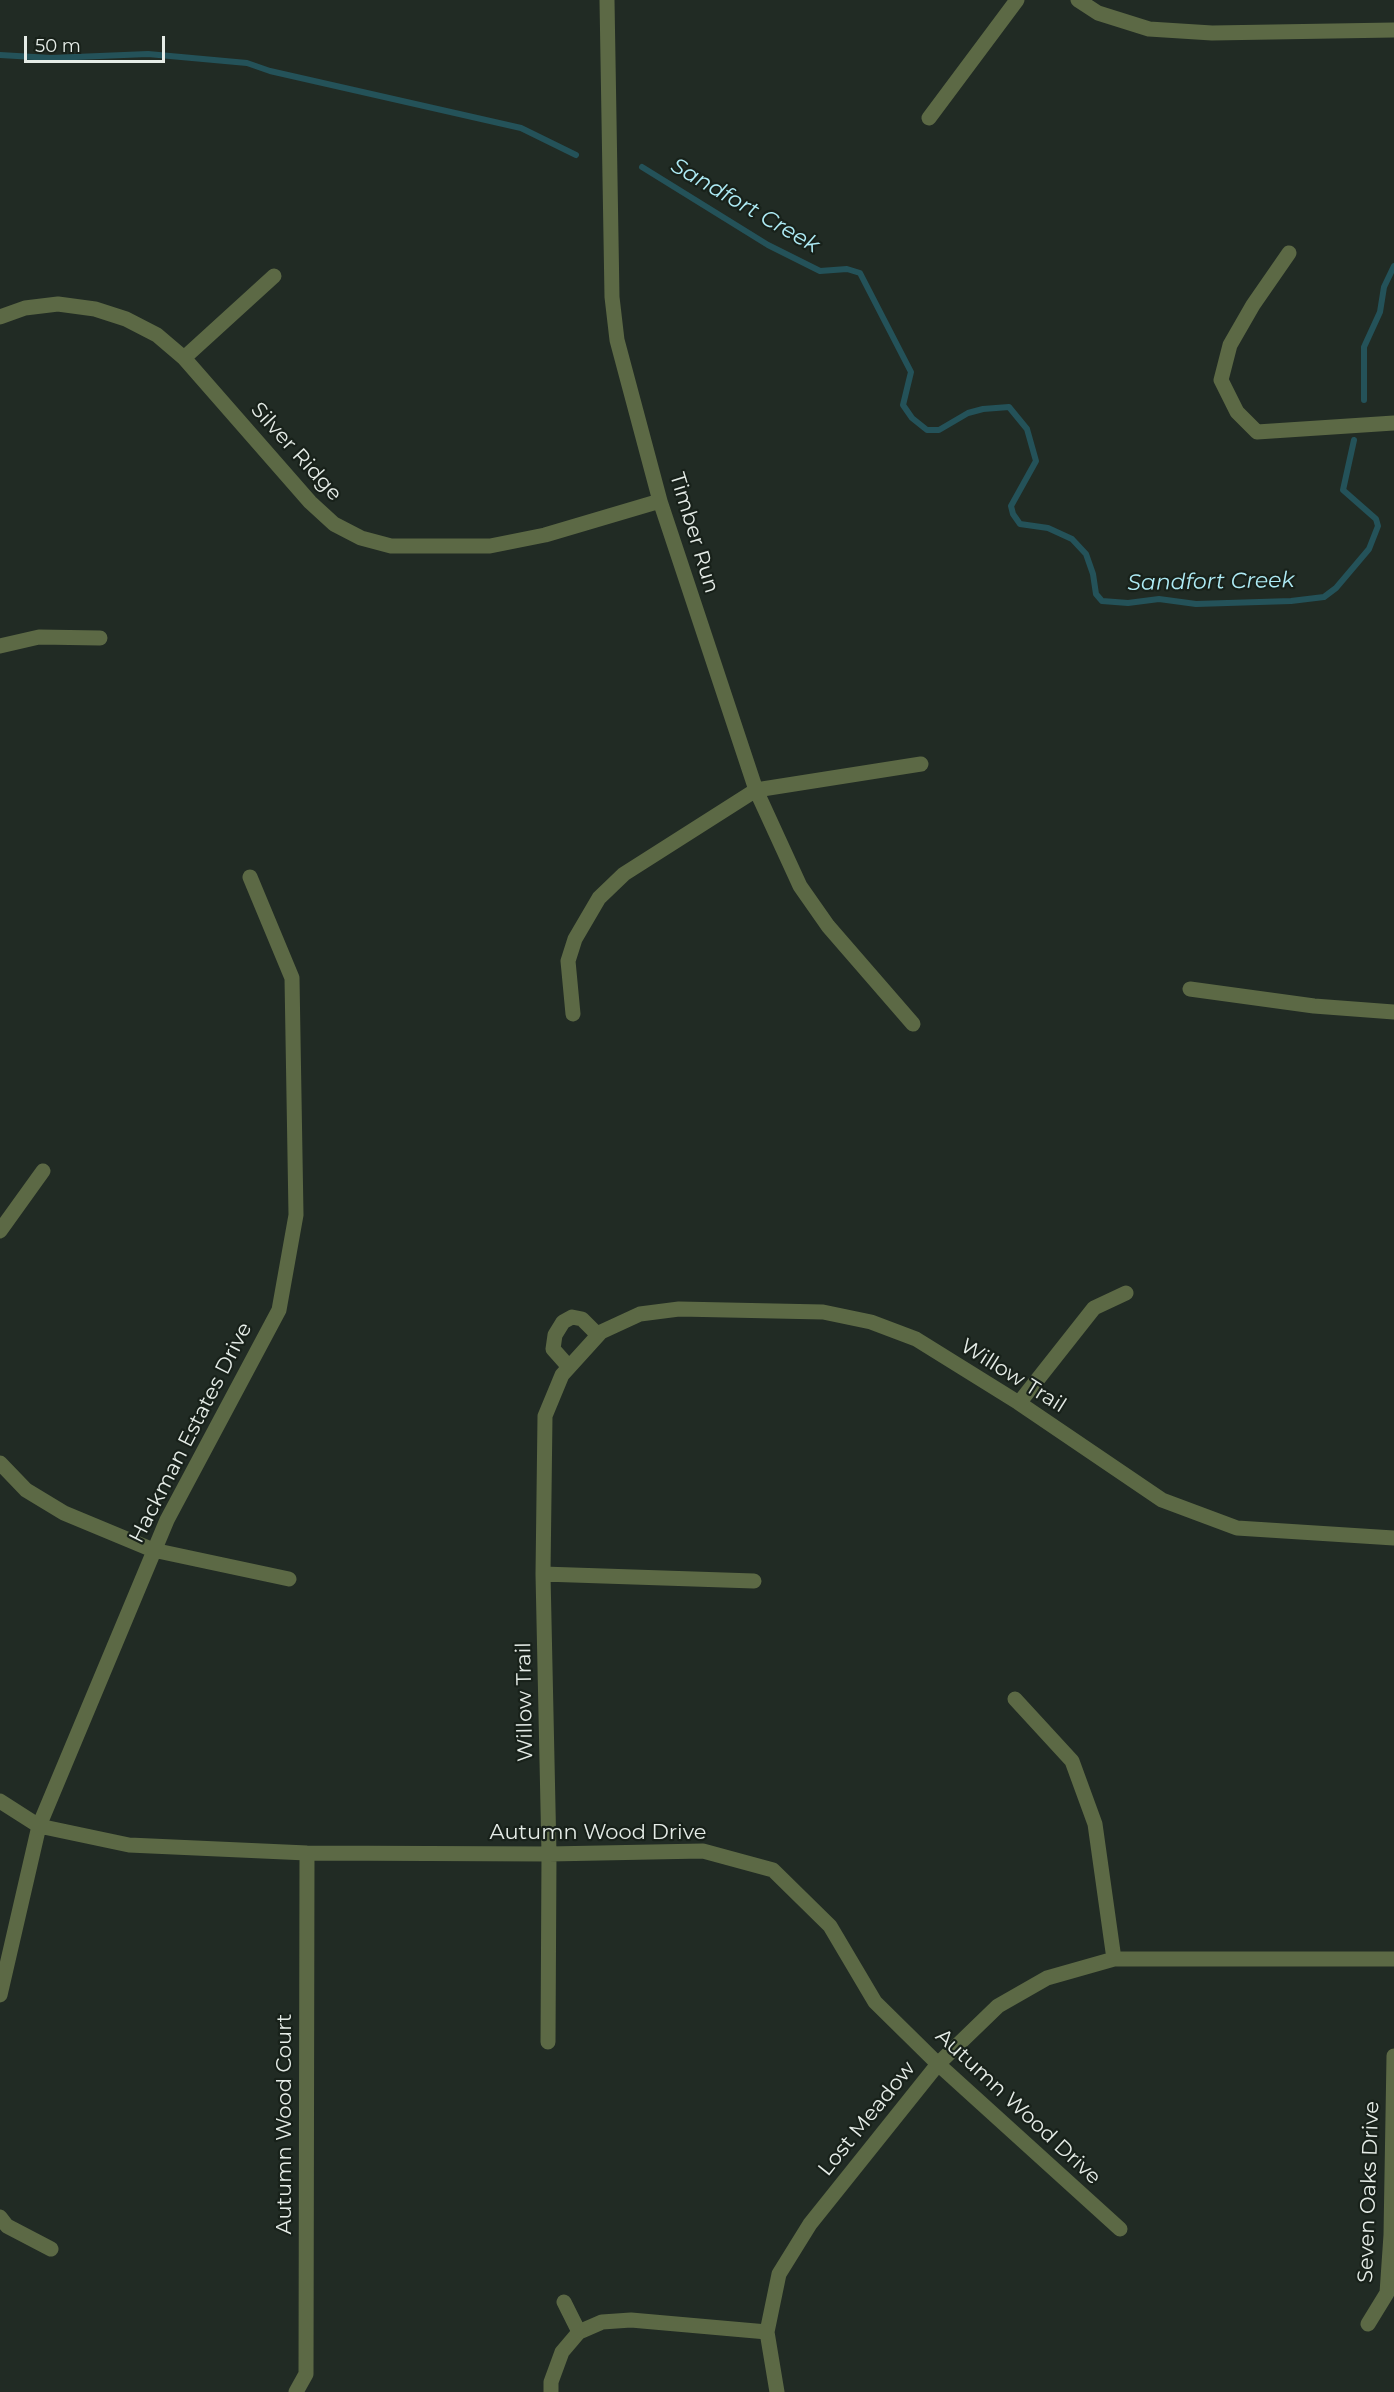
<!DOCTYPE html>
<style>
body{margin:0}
#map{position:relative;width:1394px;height:2392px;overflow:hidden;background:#212b24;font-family:Montserrat,sans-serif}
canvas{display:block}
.scale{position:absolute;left:24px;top:36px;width:141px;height:27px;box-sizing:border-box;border:3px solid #e5ece7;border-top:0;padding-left:8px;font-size:18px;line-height:21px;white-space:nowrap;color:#e5ece7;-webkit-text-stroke:4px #18211a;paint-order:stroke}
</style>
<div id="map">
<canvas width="1394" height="2392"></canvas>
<div class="scale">50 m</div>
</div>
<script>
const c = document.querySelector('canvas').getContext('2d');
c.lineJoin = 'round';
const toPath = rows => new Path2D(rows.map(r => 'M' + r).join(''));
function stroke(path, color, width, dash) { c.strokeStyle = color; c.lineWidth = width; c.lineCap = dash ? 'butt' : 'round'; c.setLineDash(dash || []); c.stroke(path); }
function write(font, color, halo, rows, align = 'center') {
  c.font = font + ' Montserrat,sans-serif'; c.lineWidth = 4.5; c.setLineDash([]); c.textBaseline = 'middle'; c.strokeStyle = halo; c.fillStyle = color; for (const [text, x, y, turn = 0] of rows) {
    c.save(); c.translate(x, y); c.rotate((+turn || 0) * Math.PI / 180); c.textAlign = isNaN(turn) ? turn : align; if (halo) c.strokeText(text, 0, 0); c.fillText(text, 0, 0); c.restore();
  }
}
stroke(toPath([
 [0,55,51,58,148,54,247,63,270,71,521,128,576,155],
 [642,167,768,245,820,271,847,269,860,273,911,372,903,405,912,418,927,430,939,430,968,413,983,409,1009,407,1027,429,1036,461,1011,506,1013,514,1020,524,1048,528,1072,539,1086,554,1093,574,1096,594,1102,601,1128,603,1159,599,1196,604,1291,601,1324,597,1336,588,1369,549,1378,526,1376,519,1343,490,1354,440],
 [1364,400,1364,347,1380,312,1384,287,1394,266]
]), '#245259', 6);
stroke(toPath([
 [607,0,612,297,617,340,660,501,756,790,800,886,828,926,913,1024],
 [1078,0,1098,13,1149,29,1212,33,1394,30],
 [929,118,1017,0],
 [1289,253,1253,305,1230,345,1221,380,1237,412,1257,432,1394,423],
 [0,317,25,308,58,304,95,309,126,319,157,335,184,358,310,502,334,524,361,538,391,546,490,546,545,535,660,501],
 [184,358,274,276],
 [0,646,39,637,100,638],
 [1190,989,1314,1006,1394,1012],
 [573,1014,568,961,575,939,599,898,624,874,756,790,921,764],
 [0,1231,43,1171],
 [569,1367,553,1349,555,1335,563,1322,572,1317,582,1319,598,1335],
 [1019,1403,1094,1308,1126,1293],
 [0,1463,26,1490,64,1513,153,1550,289,1579],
 [543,1574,754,1581],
 [1015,1699,1072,1761,1095,1824,1114,1959],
 [0,1801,39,1826,129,1845,307,1853,549,1854,703,1851,773,1870,830,1926,875,2002,938,2064,1120,2229],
 [0,1995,39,1826,167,1520,279,1310,296,1215,292,978,250,877],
 [548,2042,549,1854,543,1574,545,1416,562,1375,601,1332,640,1314,679,1309,823,1312,871,1322,916,1339,1019,1403,1162,1500,1237,1528,1394,1538],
 [0,2217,7,2226,51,2249],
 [564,2302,579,2332],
 [1368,2324,1387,2293,1391,2235,1394,2056],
 [296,2392,306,2374,307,1853],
 [551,2392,551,2382,562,2352,579,2332,602,2322,631,2320,767,2332],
 [777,2392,767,2332,779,2274,810,2224,938,2064,998,2006,1047,1978,1114,1959,1394,1959]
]), '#5c6945', 15);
write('21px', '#e5ece7', '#18211a', [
 ["Silver Ridge",296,452,48],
 ["Timber Run",694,533,73],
 ["Willow Trail",1013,1376,32],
 ["Hackman Estates Drive",191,1433,-63],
 ["Willow Trail",525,1702,-91],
 ["Autumn Wood Drive",598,1833],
 ["Autumn Wood Drive",1018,2107,43],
 ["Lost Meadow",867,2119,-51],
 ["Autumn Wood Court",285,2124,-90],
 ["Seven Oaks Drive",1369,2192,-88]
]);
write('italic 22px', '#aeebf5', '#18211a', [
 ["Sandfort Creek",745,206,30],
 ["Sandfort Creek",1211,582,-1]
]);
</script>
